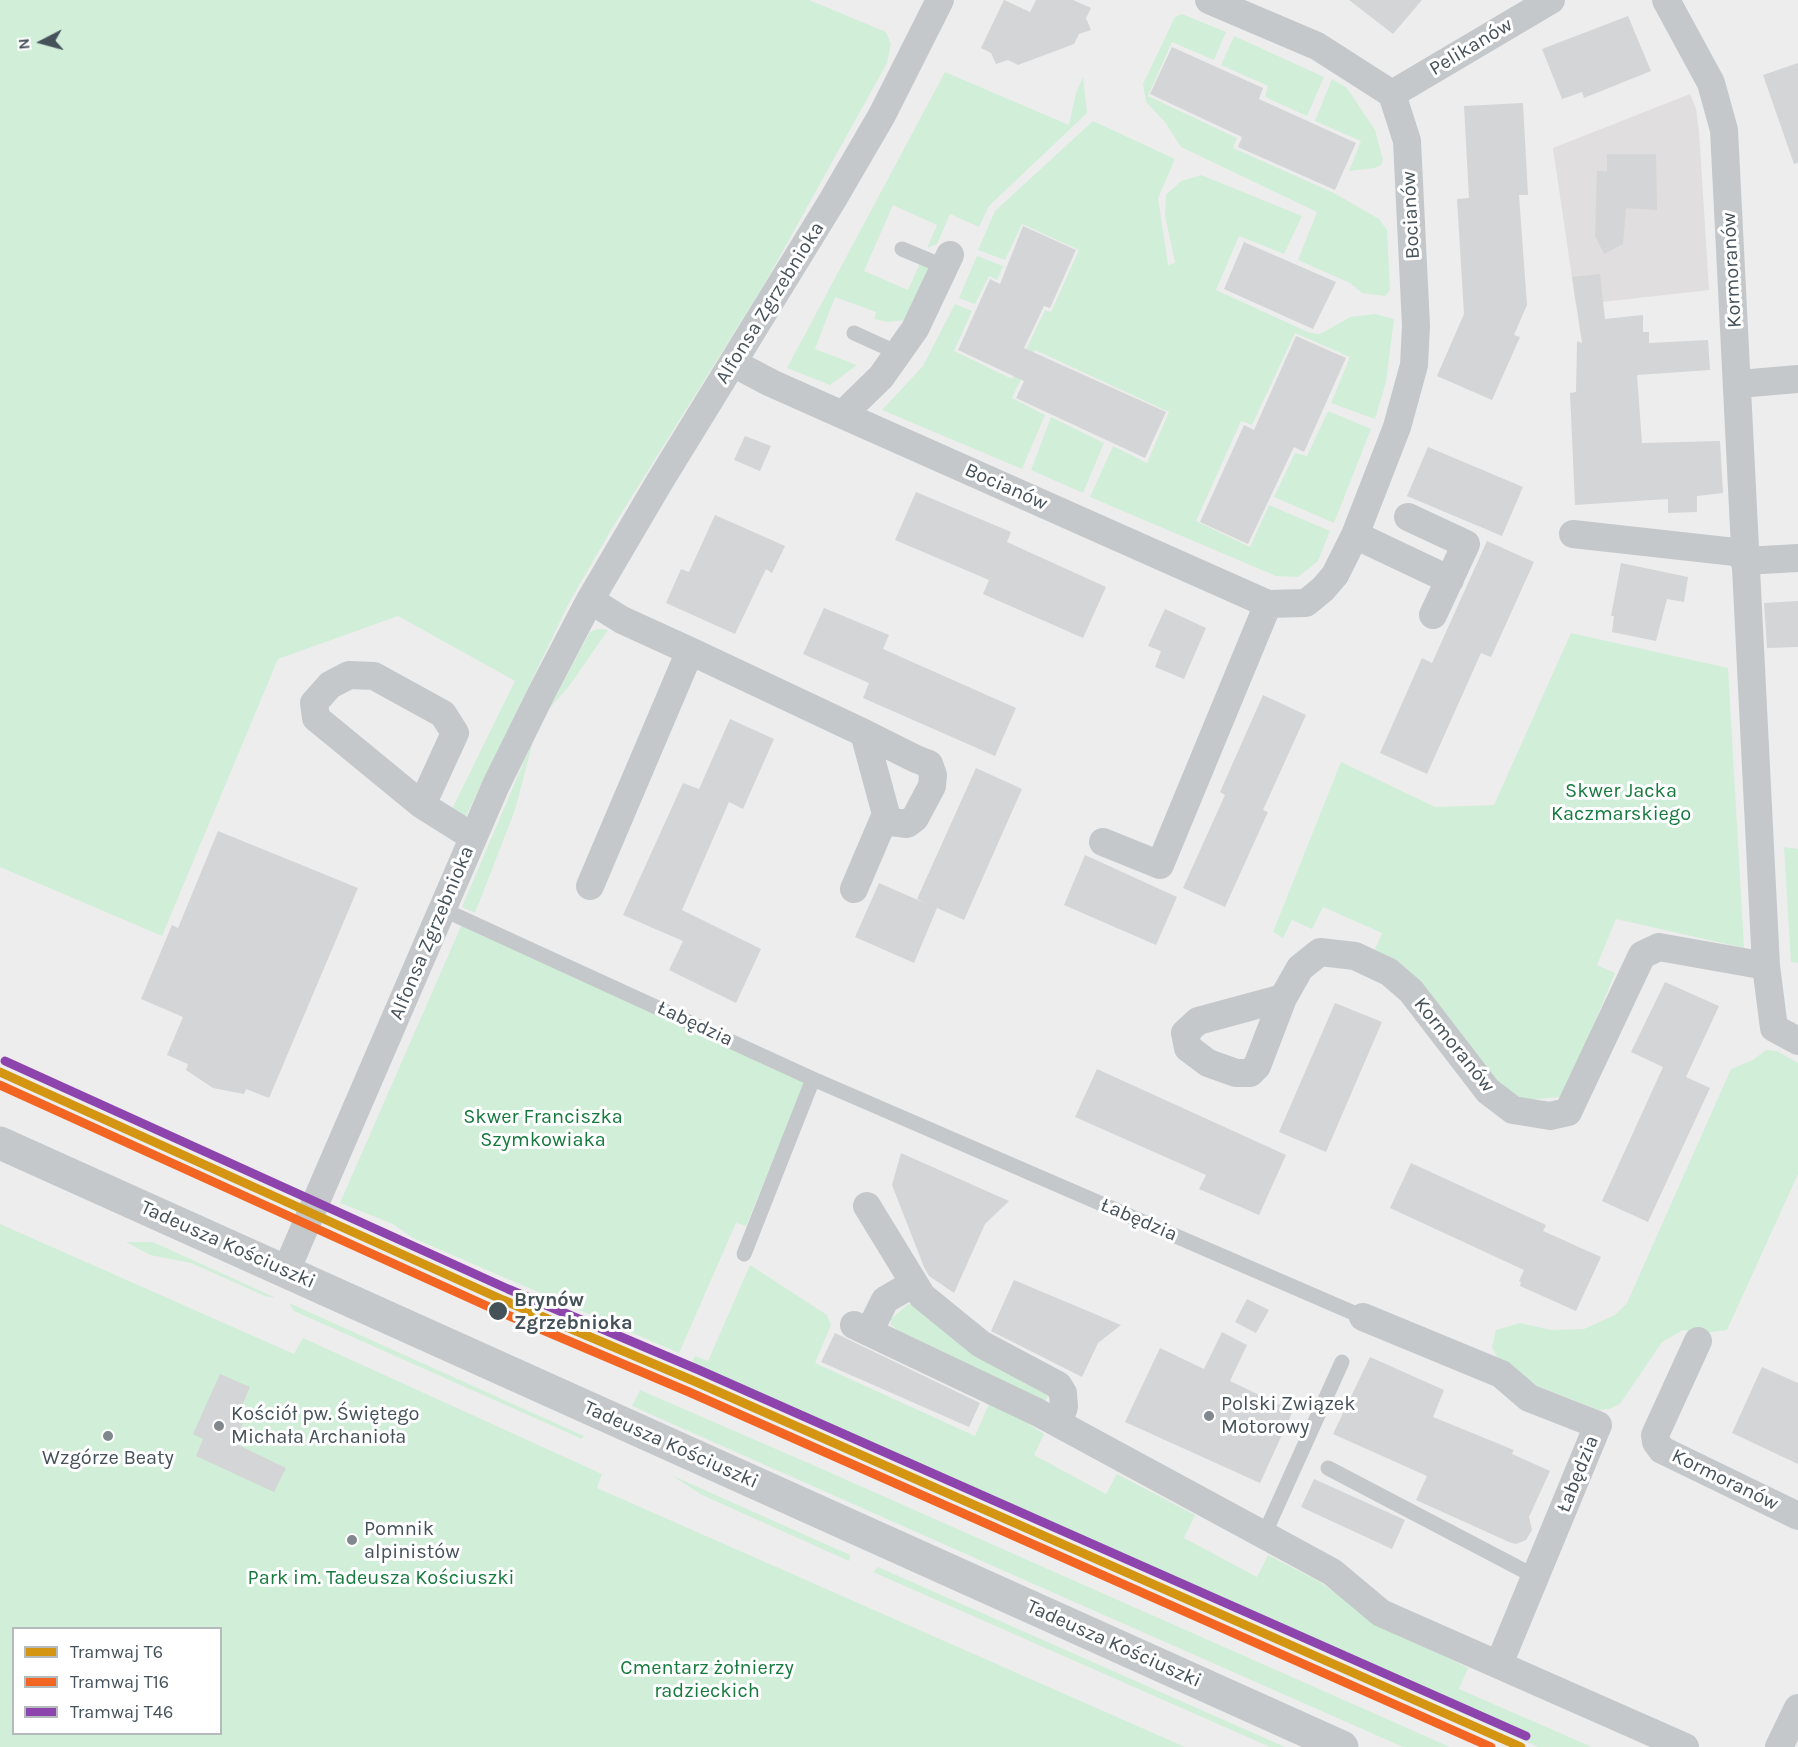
<!DOCTYPE html>
<meta charset="utf-8">
<style>
body{margin:0}
#map{position:relative;width:1798px;height:1747px;overflow:hidden;background:#eeeded;font-family:Karla,sans-serif}
canvas{display:block}
.legend{position:absolute;left:12px;top:1627px;width:210px;height:108px;box-sizing:border-box;background:#fff;border:2px solid #b5babd;margin:0;padding:8px 10px;list-style:none;font-size:18px;color:#45525a}
.legend li{display:flex;align-items:center;gap:12px;height:30px}
.legend b{width:30px;border:2px solid #b5babd}
.north{position:absolute;left:12px;top:12px;width:60px;height:60px;-webkit-text-stroke:4px #fff;paint-order:stroke;rotate:264deg;font-size:16px;font-weight:700;line-height:24px;text-align:center;color:#45525a}
.north::after{content:'';display:block;margin:auto;width:21px;height:27px;background:#45525a;clip-path:polygon(50% 0,100% 100%,50% 72%,0 100%)}
</style>
<div id="map">
<canvas width="1798" height="1747"></canvas>
<ul class="legend">
<li><b style="height:8px;background:#d39512"></b>Tramwaj T6</li>
<li><b style="height:8px;background:#f26522"></b>Tramwaj T16</li>
<li><b style="height:8px;background:#8e44ad"></b>Tramwaj T46</li>
</ul>
<div class="north">N</div>
</div>
<script>
const c = document.querySelector('canvas').getContext('2d');
c.lineJoin = 'round';
function fillPath(path, color) { c.fillStyle = color; c.fill(path, 'evenodd'); }
const toPath = rows => new Path2D(rows.map(r => 'M' + r).join(''));
function stroke(path, color, width, dash) { c.strokeStyle = color; c.lineWidth = width; c.lineCap = dash ? 'butt' : 'round'; c.setLineDash(dash || []); c.stroke(path); }
function write(font, color, halo, rows, align = 'center') {
  c.font = font + ' Karla,sans-serif'; c.lineWidth = 6; c.setLineDash([]); c.textBaseline = 'middle'; c.strokeStyle = halo; c.fillStyle = color; for (const [text, x, y, turn = 0] of rows) {
    c.save(); c.translate(x, y); c.rotate((+turn || 0) * Math.PI / 180); c.textAlign = isNaN(turn) ? turn : align; if (halo) c.strokeText(text, 0, 0); c.fillText(text, 0, 0); c.restore();
  }
}
fillPath(toPath([
 [1690,94,1696,109,1699,131,1709,290,1576,305,1553,148]
]), '#e0dedf');
fillPath(toPath([
 [0,0,809,0,886,32,891,44,887,63,765,283,614,525,570,601,465,818,451,811,515,681,398,616,278,659,162,936,0,867],
 [1182,14,1226,32,1214,60,1172,42,1148,96,1237,138,1233,148,1334,193,1379,219,1387,230,1390,290,1385,296,1362,293,1350,283,1298,260,1317,212,1181,147,1165,122,1146,102,1143,84,1175,17],
 [1234,36,1324,77,1307,116,1265,97,1268,86,1221,65],
 [945,72,1069,125,1076,93,1083,77,1087,113,989,206,979,227,950,214,937,244,927,248,937,225,893,205,864,271,908,290,920,263,935,269,906,320,888,322,874,319,876,312,835,297,815,349,857,365,830,385,787,368],
 [1332,79,1347,88,1375,130,1383,160,1381,165,1375,168,1349,171,1361,141,1315,121],
 [1093,121,1175,159,1158,198,1168,265,1175,263,1165,215,1166,195,1181,181,1201,175,1302,216,1284,254,1239,236,1216,290,1310,333,1320,334,1350,317,1375,314,1394,319,1386,382,1375,419,1331,403,1350,357,1295,333,1252,425,1241,421,1196,521,1250,547,1269,505,1330,531,1318,561,1298,577,1276,576,1090,497,1113,446,1147,463,1169,412,1035,350,1012,398,1045,415,1022,469,882,410,923,366,955,304,972,311,954,351,1012,379,1045,310,1051,312,1079,250,1022,224,1005,260,978,250,995,211],
 [977,256,1003,266,997,280,989,276,975,304,959,298],
 [1328,411,1371,429,1334,523,1274,497,1295,453,1307,456],
 [1051,417,1104,443,1083,493,1031,470],
 [597,629,608,630,570,685,549,709,590,632],
 [1571,633,1728,668,1744,948,1616,919,1597,965,1615,973,1570,1082,1560,1097,1520,1101,1505,1093,1373,954,1382,933,1323,907,1312,929,1292,920,1283,938,1273,932,1341,762,1435,807,1494,805],
 [534,738,515,810,475,913,462,907],
 [1784,847,1798,849,1798,963,1791,962],
 [462,924,805,1082,746,1226,736,1223,679,1353,413,1238,393,1224,340,1203],
 [1766,1050,1777,1051,1798,1063,1798,1174,1727,1330,1704,1333,1683,1330,1662,1342,1620,1404,1609,1409,1599,1410,1537,1386,1497,1357,1492,1347,1496,1330,1520,1323,1551,1330,1584,1329,1615,1315,1627,1303,1731,1069,1753,1060],
 [0,1224,294,1354,303,1338,602,1474,597,1488,1185,1747,0,1747],
 [14,1628,220,1628,220,1734,14,1734],
 [126,1242,153,1242,276,1298,265,1296,191,1263,150,1255],
 [750,1265,827,1315,831,1325,815,1363,975,1436,991,1399,1044,1434,1034,1455,1106,1494,1117,1474,1195,1515,1184,1538,1257,1577,1268,1555,1320,1582,1370,1618,1468,1668,1459,1689,1592,1747,1538,1747,689,1368,695,1356,708,1361],
 [289,1303,584,1436,582,1439,294,1311],
 [915,1303,1048,1394,1047,1399,1042,1401,900,1332,891,1325,891,1319,907,1305],
 [640,1390,806,1462,1450,1747,1403,1747,1002,1570,632,1406],
 [671,1475,850,1555,849,1561,702,1495],
 [878,1567,1061,1648,1285,1747,1270,1747,873,1572]
]), '#d1eed9');
fillPath(toPath([
 [1004,0,1030,12,1036,0,1073,0,1091,8,1086,18,1091,30,1079,34,1074,44,1018,65,1008,60,996,64,991,53,981,48],
 [1349,0,1422,0,1393,34],
 [1628,16,1651,71,1584,98,1582,92,1562,99,1542,49],
 [1172,47,1263,88,1259,99,1356,143,1335,190,1238,147,1242,137,1150,94],
 [1798,63,1798,163,1794,164,1763,75],
 [1523,103,1528,195,1519,195,1527,305,1514,335,1520,337,1492,400,1437,376,1464,314,1457,199,1469,198,1464,106],
 [1607,154,1656,154,1657,210,1626,208,1623,244,1604,254,1595,236,1597,171,1607,171],
 [1023,226,1076,250,1050,308,1044,306,1024,348,1166,412,1145,458,1016,398,1024,381,958,350,990,279,1000,284],
 [1244,242,1336,282,1313,329,1224,289],
 [1600,274,1605,319,1643,315,1643,332,1649,332,1649,343,1708,340,1710,370,1637,375,1642,443,1720,441,1723,493,1697,496,1697,512,1668,513,1668,499,1575,505,1570,393,1576,392,1577,341,1582,343,1572,277],
 [1296,336,1346,358,1304,452,1294,447,1248,544,1200,522,1244,425,1254,430],
 [745,436,771,446,760,471,734,460],
 [1428,447,1523,487,1502,536,1407,496],
 [916,492,1011,532,1007,542,1106,587,1083,638,983,594,989,580,895,540],
 [715,515,785,546,772,573,766,569,735,634,666,603,681,569,689,572],
 [1487,541,1534,562,1491,657,1481,653,1427,774,1380,753,1422,658,1432,663],
 [1621,563,1688,577,1684,602,1667,599,1656,641,1612,632,1614,616,1611,616],
 [1798,601,1798,647,1767,648,1764,603],
 [824,608,889,635,883,649,1016,708,995,756,863,698,869,683,803,654],
 [1165,609,1206,628,1184,679,1155,667,1161,651,1148,646],
 [1263,695,1306,715,1263,810,1268,812,1225,907,1183,888,1225,795,1220,792],
 [730,719,774,739,743,809,729,802,682,910,761,949,736,1003,669,970,683,941,623,915,683,783,699,789],
 [976,768,1022,789,964,920,937,908,914,963,855,937,879,883,927,904,917,899],
 [218,831,358,888,269,1098,246,1089,244,1094,213,1088,186,1070,188,1064,167,1055,183,1017,141,999,172,925,178,928],
 [1085,855,1177,897,1156,945,1064,905],
 [1665,982,1719,1006,1686,1077,1710,1088,1648,1222,1602,1201,1663,1067,1631,1052],
 [1335,1003,1382,1022,1326,1152,1279,1132],
 [1097,1069,1286,1155,1259,1215,1199,1189,1206,1175,1075,1117],
 [901,1153,1009,1201,985,1224,954,1293,929,1276,924,1267,892,1185],
 [1411,1163,1546,1225,1543,1231,1601,1257,1576,1311,1520,1286,1521,1282,1519,1281,1524,1270,1390,1208],
 [1014,1280,1121,1325,1098,1343,1082,1377,991,1331],
 [1247,1299,1269,1310,1256,1333,1235,1322],
 [1222,1332,1247,1345,1230,1381,1293,1411,1260,1483,1125,1422,1160,1348,1204,1369],
 [835,1333,980,1403,969,1427,821,1362],
 [1370,1357,1444,1390,1433,1417,1514,1450,1512,1454,1550,1471,1529,1517,1532,1530,1526,1540,1516,1544,1509,1542,1416,1500,1427,1476,1333,1434],
 [1762,1367,1798,1383,1798,1464,1732,1433],
 [220,1374,250,1387,238,1414,246,1417,234,1443,286,1468,274,1492,196,1456,203,1439,193,1434],
 [1314,1479,1405,1520,1392,1549,1301,1507]
]), '#d4d5d6');
stroke(toPath([
 [902,249,945,267],
 [854,333,898,353],
 [442,909,813,1079,1363,1317],
 [744,1254,813,1079],
 [1328,1468,1536,1577],
 [1264,1535,1342,1362]
]), '#c5c8ca', 15);
stroke(toPath([
 [1666,0,1711,83,1724,130,1766,966,1774,1028,1798,1041],
 [1392,94,1551,0],
 [733,363,771,383,1268,604,1306,603,1323,589,1335,575,1355,535,1397,427,1414,365,1416,326,1407,141,1392,94,1317,46,1209,0],
 [1739,384,1798,379],
 [843,414,881,377,915,329,950,255],
 [1408,517,1466,544,1433,615],
 [1573,534,1744,553],
 [1355,535,1450,580],
 [1744,561,1798,558],
 [590,600,622,620,690,651,864,733,916,759,929,764,933,775,932,786,915,818,907,824,891,822,886,814,864,733],
 [422,805,455,733,443,714,374,676,349,675,330,685,314,703,316,718,422,805,473,837],
 [1103,842,1160,865,1268,604],
 [590,886,690,651],
 [854,889,886,814],
 [1283,998,1198,1021,1185,1033,1188,1048,1208,1063,1236,1073,1250,1073,1257,1066,1283,998,1300,968,1320,952,1355,956,1389,972,1411,991,1488,1091,1513,1110,1550,1116,1568,1112,1642,955,1659,947,1766,966],
 [867,1206,922,1296,981,1344,1058,1385,1063,1393,1064,1407,1058,1423],
 [286,1271,496,785,542,692,590,600,660,481,832,201,882,115,940,0],
 [1363,1317,1501,1374,1529,1398,1598,1425,1499,1664],
 [854,1325,1037,1412,1264,1535,1332,1572,1381,1613,1685,1747],
 [869,1332,885,1300,914,1283],
 [1698,1341,1655,1435,1656,1442,1662,1450,1798,1516],
 [1779,1747,1798,1708]
]), '#c5c8ca', 28);
stroke(toPath([
 [0,1143,1342,1747]
]), '#c5c8ca', 33);
stroke(toPath([
 [0,1072,503,1300,694,1381,1521,1747]
]), '#d39512', 9);
stroke(toPath([
 [0,1085,498,1311,689,1392,1491,1747]
]), '#f26522', 9);
stroke(toPath([
 [5,1061,508,1289,699,1370,1526,1736]
]), '#8e44ad', 9);
for (const [x, y, r, color] of [
 [498,1311,10,"#45525a"],
 [1209,1416,6,"#80888d"],
 [219,1426,6,"#80888d"],
 [108,1436,6,"#80888d"],
 [352,1540,6,"#80888d"]
]) { const dot = new Path2D(); dot.arc(x, y, r, 0, 2 * Math.PI); c.fillStyle = color; c.fill(dot); stroke(dot, '#fff', 2); }
write('20px', '#45525a', '#fff', [
 ["Pelikanów",1471,47,-31],
 ["Bocianów",1411,215,-93],
 ["Kormoranów",1732,270,-93],
 ["Alfonsa Zgrzebnioka",770,303,-58],
 ["Bocianów",1006,487,24],
 ["Alfonsa Zgrzebnioka",432,933,-67],
 ["Łabędzia",695,1024,25],
 ["Kormoranów",1454,1045,51],
 ["Łabędzia",1139,1220,23],
 ["Tadeusza Kościuszki",228,1245,24],
 ["Tadeusza Kościuszki",671,1445,24],
 ["Łabędzia",1578,1474,-68],
 ["Kormoranów",1725,1480,26],
 ["Tadeusza Kościuszki",1114,1644,24]
]);
write('20px', '#167a3e', '#fff', [
 ["Skwer Jacka",1621,791],
 ["Kaczmarskiego",1621,814],
 ["Skwer Franciszka",543,1117],
 ["Szymkowiaka",543,1140],
 ["Park im. Tadeusza Kościuszki",381,1578],
 ["Cmentarz żołnierzy",707,1668],
 ["radzieckich",707,1691]
]);
write('bold 20px', '#45525a', '#fff', [
 ["Brynów",514,1300],
 ["Zgrzebnioka",514,1323]
], 'left');
write('20px', '#45525a', '#fff', [
 ["Polski Związek",1221,1404],
 ["Motorowy",1221,1427],
 ["Kościół pw. Świętego",231,1414],
 ["Michała Archanioła",231,1437],
 ["Wzgórze Beaty",108,1458,"center"],
 ["Pomnik",364,1529],
 ["alpinistów",364,1552]
], 'left');
</script>
